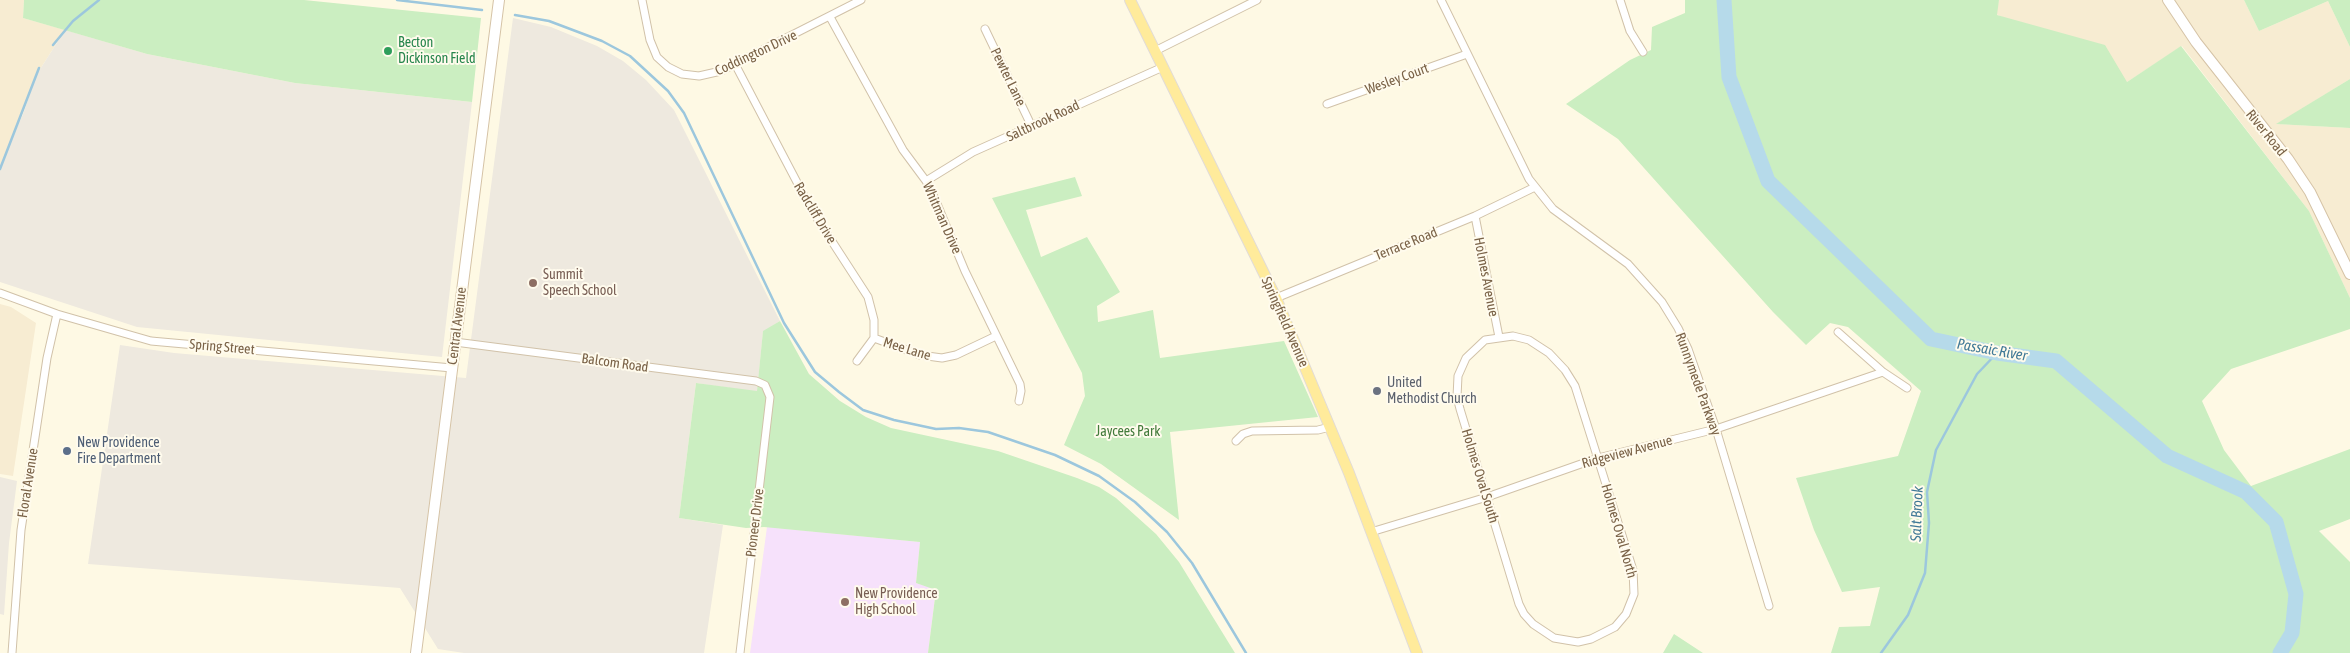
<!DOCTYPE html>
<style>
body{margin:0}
canvas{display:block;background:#fef9e4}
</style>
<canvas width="2350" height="653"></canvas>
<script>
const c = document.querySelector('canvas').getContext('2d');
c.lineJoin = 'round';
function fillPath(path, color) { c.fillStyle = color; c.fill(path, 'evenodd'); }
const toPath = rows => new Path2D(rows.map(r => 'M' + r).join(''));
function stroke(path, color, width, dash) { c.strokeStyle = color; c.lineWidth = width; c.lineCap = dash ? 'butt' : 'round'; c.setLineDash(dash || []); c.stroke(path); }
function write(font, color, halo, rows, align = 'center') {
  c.font = font + ' "Asap Condensed",sans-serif'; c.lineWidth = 4; c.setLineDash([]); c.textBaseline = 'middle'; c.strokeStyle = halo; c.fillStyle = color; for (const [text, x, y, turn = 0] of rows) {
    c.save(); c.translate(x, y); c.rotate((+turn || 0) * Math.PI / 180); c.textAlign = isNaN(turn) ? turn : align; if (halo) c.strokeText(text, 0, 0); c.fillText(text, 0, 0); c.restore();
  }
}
fillPath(toPath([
 [0,0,24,0,23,18,65,30,37,74,6,158,0,167],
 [1999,0,2244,0,2259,31,2328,1,2350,47,2350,79,2277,124,2350,128,2350,298,2309,211,2182,46,2127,82,1996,14],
 [0,304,11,307,36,323,13,476,0,474]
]), '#f7ecd2');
fillPath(toPath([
 [513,18,551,27,597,46,623,61,646,80,674,110,780,321,763,332,757,392,696,383,679,518,723,525,704,653,464,653,438,649,400,588,88,564,120,345,174,353,466,378],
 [65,30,147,54,295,83,472,102,442,357,137,327,0,282,0,165,23,114,37,74],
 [0,477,17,481,9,543,4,615,0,614]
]), '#eee9df');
fillPath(toPath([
 [767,527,920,542,916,583,936,589,928,653,750,653]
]), '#f6e1fb');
fillPath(toPath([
 [24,0,304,0,481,18,472,102,295,83,147,54,23,18],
 [1685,0,1999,0,1997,15,2105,45,2127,82,2181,46,2309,211,2350,298,2350,329,2231,369,2202,401,2224,450,2251,486,2350,449,2350,519,2319,531,2350,562,2350,653,1831,653,1839,627,1870,626,1880,587,1842,592,1814,530,1796,478,1898,456,1921,391,1848,327,1830,323,1806,345,1773,312,1618,139,1566,104,1630,60,1651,50,1652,27,1685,13],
 [2244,0,2350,0,2350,47,2328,1,2259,31],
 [2350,79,2350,128,2276,124],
 [1075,177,1082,196,1026,210,1041,257,1087,237,1120,292,1097,306,1098,322,1153,310,1160,358,1284,341,1318,417,1170,432,1179,520,1101,464,1064,445,1085,396,1082,373,992,198],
 [780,321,809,374,840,401,866,417,891,428,998,451,1077,478,1099,487,1116,498,1156,534,1179,562,1235,653,928,653,936,590,916,583,920,542,764,527,746,528,679,518,696,383,757,391,763,331],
 [1674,634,1703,653,1663,653]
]), '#cbeec1');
stroke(toPath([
 [397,0,482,10],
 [515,15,549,21,602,41,630,56,668,91,684,113,784,323,815,372,839,392,863,410,894,420,936,429,959,428,988,432,1055,455,1099,476,1135,502,1167,532,1192,563,1246,653],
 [53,45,73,21,99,0],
 [0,169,39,68],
 [1881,653,1908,615,1925,573,1929,523,1927,492,1936,450,1977,374,1997,353]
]), '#9cc7dd', 2.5);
stroke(toPath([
 [1724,0,1729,77,1768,181,1931,339,1997,353,2056,361,2167,456,2246,492,2276,522,2296,594,2292,633,2280,653]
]), '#b6daea', 15);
const street = toPath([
 [642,0,650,40,657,57,668,67,682,74,699,76,721,71,861,0],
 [1441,0,1529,179,1553,209,1628,264,1662,302,1678,328,1688,349,1716,429,1769,606],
 [1620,0,1630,31,1643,52],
 [830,17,903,150,926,181,935,199,965,271,1020,384,1021,391,1019,401],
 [985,29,1031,125],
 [1155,51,1257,0],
 [735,64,811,209,868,297,874,320,874,338,857,361],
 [1327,104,1467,54],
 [926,181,973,152,1163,67],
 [1475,216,1499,337],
 [0,293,57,314,151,341,452,368],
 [1276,298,1475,216,1535,187],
 [1838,332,1883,372,1907,388],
 [1513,336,1529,340,1549,353,1565,370,1575,386,1633,570,1634,594,1626,614,1615,627,1591,639,1578,642,1554,638,1533,624,1524,614,1519,604,1460,409,1457,397,1458,376,1466,358,1485,340,1513,336],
 [874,338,920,355,942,358,956,355,996,336],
 [455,342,756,381,765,385,770,397,740,653],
 [1236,441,1243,434,1252,431,1318,430,1330,427],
 [1371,532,1487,497,1598,458,1716,429,1883,372],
 [12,653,21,530,47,358,57,314]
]);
const secondary = toPath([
 [2168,0,2196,42,2288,159,2310,192,2350,274],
 [416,653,499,0]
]);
const primary = toPath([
 [1130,0,1276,298,1349,473,1417,653]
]);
stroke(street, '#d1c2a9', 9);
stroke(secondary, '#d5c3a6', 12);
stroke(primary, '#e2dcd7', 12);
stroke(street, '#fff', 7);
stroke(secondary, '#fff', 10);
stroke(primary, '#ffeb9b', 10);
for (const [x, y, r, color] of [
 [388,51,5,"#2e9e5b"],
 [533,283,5,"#8d6e63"],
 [1377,391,5,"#6b7280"],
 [67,451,5,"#5c6f8a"],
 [845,602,5,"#8d6e63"]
]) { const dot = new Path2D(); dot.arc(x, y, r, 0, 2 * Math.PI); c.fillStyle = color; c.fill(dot); stroke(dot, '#fffbed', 2); }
write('14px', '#27864d', '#fffbed', [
 ["Becton",398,43],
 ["Dickinson Field",398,59]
], 'left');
write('14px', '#7a6247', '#fffbed', [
 ["Coddington Drive",756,53,-25],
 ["Pewter Lane",1008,77,64],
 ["Wesley Court",1397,79,-20],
 ["Saltbrook Road",1043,121,-25],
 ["River Road",2266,133,51],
 ["Radcliff Drive",815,213,59],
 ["Whitman Drive",942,218,66],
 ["Terrace Road",1406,244,-22],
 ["Holmes Avenue",1486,277,79],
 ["Springfield Avenue",1285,322,66],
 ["Central Avenue",457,326,-83],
 ["Spring Street",222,347,5],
 ["Mee Lane",907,349,17],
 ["Balcom Road",615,363,8],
 ["Runnymede Parkway",1698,384,70],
 ["Ridgeview Avenue",1627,452,-15],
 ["Holmes Oval South",1480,476,73],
 ["Floral Avenue",28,483,-81],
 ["Pioneer Drive",755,523,-83],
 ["Holmes Oval North",1619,531,74]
]);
write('14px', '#785e54', '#fffbed', [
 ["Summit",543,275],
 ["Speech School",543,291],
 ["New Providence",855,594],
 ["High School",855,610]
], 'left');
write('14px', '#5b616d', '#fffbed', [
 ["United",1387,383],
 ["Methodist Church",1387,399]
], 'left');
write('14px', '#427b3b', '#fffbed', [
 ["Jaycees Park",1128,432]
]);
write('14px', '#4e5e75', '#fffbed', [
 ["New Providence",77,443],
 ["Fire Department",77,459]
], 'left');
write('italic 15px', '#417997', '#fffbed', [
 ["Passaic River",1992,350,10],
 ["Salt Brook",1917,514,-88]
]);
</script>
